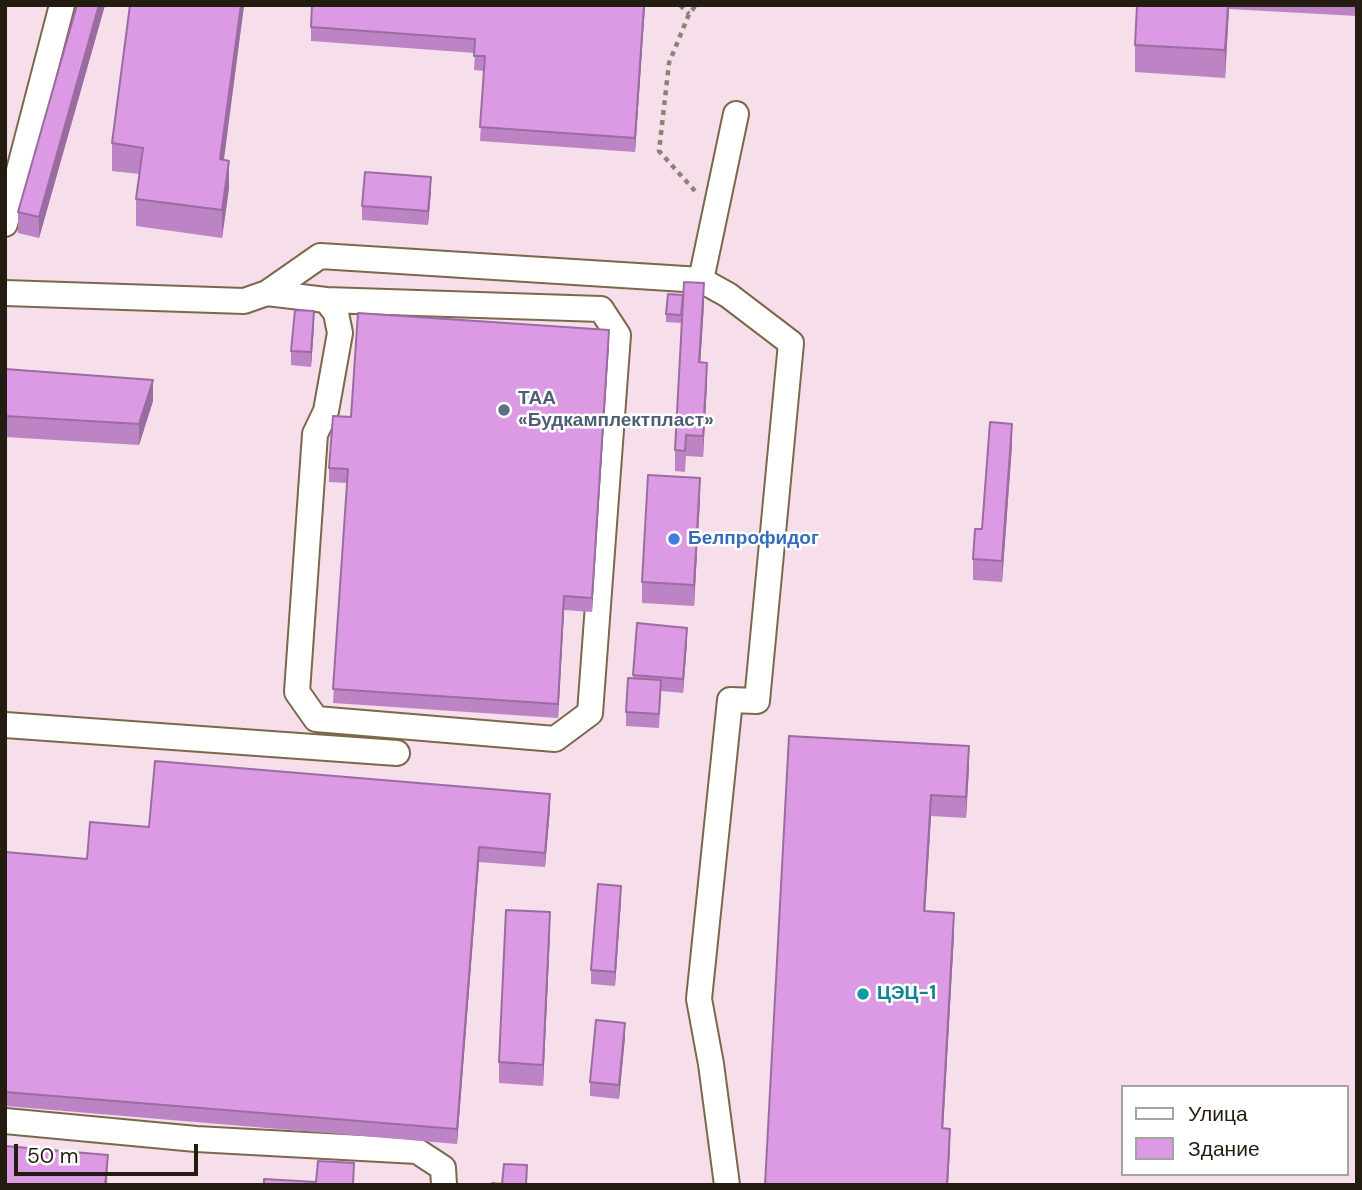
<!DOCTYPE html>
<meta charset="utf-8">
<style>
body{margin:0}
#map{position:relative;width:1362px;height:1190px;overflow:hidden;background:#fbeeda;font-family:"DM Sans",sans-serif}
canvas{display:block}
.frame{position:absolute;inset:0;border:7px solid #241c10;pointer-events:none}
.legend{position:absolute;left:1121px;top:1085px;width:228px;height:91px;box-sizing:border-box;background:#fff;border:2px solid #a7a49f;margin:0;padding:9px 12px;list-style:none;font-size:21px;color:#241c10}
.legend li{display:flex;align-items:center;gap:14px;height:35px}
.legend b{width:35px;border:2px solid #a7a49f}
.scale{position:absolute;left:14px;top:1144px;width:184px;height:32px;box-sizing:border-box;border:4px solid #241c10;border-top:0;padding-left:9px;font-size:21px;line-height:24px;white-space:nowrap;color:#241c10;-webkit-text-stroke:5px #fff;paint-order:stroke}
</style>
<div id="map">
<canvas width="1362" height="1190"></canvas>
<div class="frame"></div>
<ul class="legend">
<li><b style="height:9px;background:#fff"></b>Улица</li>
<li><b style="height:19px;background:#dc9ae5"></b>Здание</li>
</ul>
<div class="scale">50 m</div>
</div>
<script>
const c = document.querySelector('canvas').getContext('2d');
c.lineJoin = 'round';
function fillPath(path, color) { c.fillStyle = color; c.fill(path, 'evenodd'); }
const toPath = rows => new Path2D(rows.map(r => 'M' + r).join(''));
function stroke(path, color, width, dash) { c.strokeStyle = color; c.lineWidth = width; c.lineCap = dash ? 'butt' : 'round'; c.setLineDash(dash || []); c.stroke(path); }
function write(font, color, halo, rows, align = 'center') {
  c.font = font + ' "DM Sans",sans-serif'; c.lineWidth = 5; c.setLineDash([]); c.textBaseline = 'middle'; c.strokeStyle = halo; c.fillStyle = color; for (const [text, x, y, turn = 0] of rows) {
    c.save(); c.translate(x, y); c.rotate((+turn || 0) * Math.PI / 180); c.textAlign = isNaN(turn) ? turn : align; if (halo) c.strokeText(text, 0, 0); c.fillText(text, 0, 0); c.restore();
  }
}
fillPath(toPath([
 [5,5,1357,5,1357,1185,5,1185],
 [1122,1087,1346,1087,1346,1174,1122,1174]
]), '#f6deeb');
const minor = toPath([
 [5,224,62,5],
 [701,280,736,114],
 [5,293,244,301,267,293,320,256,701,280,728,295,791,343,757,701,730,700,699,999,711,1064,727,1185],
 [267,293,326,300,336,313,340,333,326,411,315,434,297,692,316,719,555,739,590,713,618,335,601,309,326,300],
 [5,725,397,753],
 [5,1121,196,1139,417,1151,443,1168,444,1185]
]);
stroke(minor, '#7b684b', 28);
stroke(toPath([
 [680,5,689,14],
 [695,191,659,151,669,63,689,14,696,5]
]), '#8d8373', 4.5, [5, 5]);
stroke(minor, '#fff', 24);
fillPath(toPath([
 [77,5,105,5,39,238,18,233,18,212],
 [244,5,224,160,229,188,222,238,136,226,136,199,140,174,112,171,112,143],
 [645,5,635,152,480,141,484,71,474,70,475,53,311,41,311,27],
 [1137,5,1357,5,1357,16,1229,9,1225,78,1135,72,1135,45],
 [431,191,428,225,362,220,362,206],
 [683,295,681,323,666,322,666,314],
 [704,304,700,362,707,383,703,457,686,456,685,472,675,471,675,450],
 [314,326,311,367,291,365,291,351],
 [609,344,592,612,564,610,558,718,333,703,347,483,329,482,329,468,351,417],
 [5,369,153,401,139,445,5,437],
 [1012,445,1002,582,973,580,973,559,982,529],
 [700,499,694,606,642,603,642,582],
 [637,623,687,642,683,693,661,691,659,728,626,726,626,712,633,679],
 [789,736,969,767,966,818,931,816,925,911,954,934,943,1128,950,1150],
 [550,808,545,867,479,862,457,1144,5,1106,5,852,87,859,149,827],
 [621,900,615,986,591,984,591,970],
 [550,933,543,1086,499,1083,499,1062],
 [625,1037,619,1099,590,1096,590,1082]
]), '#bd84c5');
fillPath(toPath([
 [99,5,105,5,39,238,39,217],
 [241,5,244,5,220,187,220,159],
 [644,5,645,5,635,152,635,138],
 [1228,5,1229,5,1229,9,1225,78,1225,50],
 [229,161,229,188,222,238,222,210],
 [431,177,431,191,428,225,428,211],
 [704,283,704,304,699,383,699,362],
 [314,311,314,326,311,367,311,352],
 [609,330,609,344,592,612,592,598],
 [707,363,707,383,703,457,703,436],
 [153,380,153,401,139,445,139,424],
 [1012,424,1012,445,1002,582,1002,561],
 [700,478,700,499,694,606,694,585],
 [564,596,564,610,558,718,558,704],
 [687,628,687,642,683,693,683,679],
 [969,746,969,767,966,818,966,797],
 [550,794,550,808,545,867,545,853],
 [931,795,931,816,924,932,924,911],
 [479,847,479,862,457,1144,457,1129],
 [621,886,621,900,615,986,615,972],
 [550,912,550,933,543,1086,543,1065],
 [954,913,954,934,942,1149,942,1128],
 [625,1023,625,1037,619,1099,619,1085],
 [950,1129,950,1150,948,1185,947,1185],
 [108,1155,107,1185,105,1185]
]), '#9a6ca0');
const building = toPath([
 [77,5,99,5,39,217,18,212,77,5],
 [130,5,241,5,220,159,229,161,222,210,136,199,143,148,112,143,130,5],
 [312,5,644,5,635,138,480,127,485,56,474,56,475,39,311,27,312,5],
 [1137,5,1228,5,1225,50,1135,45,1137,5],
 [365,172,431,177,428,211,362,206,365,172],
 [684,282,704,283,699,362,707,363,703,436,686,435,685,451,675,450,684,282],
 [668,294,683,295,681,315,666,314,668,294],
 [295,310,314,311,311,352,291,351,295,310],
 [358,313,609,330,592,598,564,596,558,704,333,689,348,469,329,468,333,416,351,417,358,313],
 [5,369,153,380,139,424,5,416,5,369],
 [990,422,1012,424,1002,561,973,559,975,529,982,529,990,422],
 [648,475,700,478,694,585,642,582,648,475],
 [637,623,687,628,683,679,633,675,637,623],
 [628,678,661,680,659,714,626,712,628,678],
 [789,736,969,746,966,797,931,795,924,911,954,913,942,1128,950,1129,947,1185,765,1185,789,736],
 [155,761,550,794,545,853,479,847,457,1129,5,1092,5,852,87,859,90,822,149,827,155,761],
 [598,884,621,886,615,972,591,970,598,884],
 [506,910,550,912,543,1065,499,1062,506,910],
 [596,1020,625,1023,619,1085,590,1082,596,1020],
 [5,1146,108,1155,105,1185,5,1185,5,1146],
 [318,1161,354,1163,353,1185,264,1185,264,1179,316,1182,318,1161],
 [504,1164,527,1165,526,1185,492,1185,492,1183,502,1184,504,1164]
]);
fillPath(building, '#dc9ae5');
stroke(building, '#9a6ca0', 2);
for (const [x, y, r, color] of [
 [504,410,7,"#5c6f8a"],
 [674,539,7,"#3f7fe0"],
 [863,994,7,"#0f9aa8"]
]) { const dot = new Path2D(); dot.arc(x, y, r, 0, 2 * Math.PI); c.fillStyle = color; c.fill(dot); stroke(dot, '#fff', 2.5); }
write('bold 19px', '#4e5e75', '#fff', [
 ["ТАА",518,399],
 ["«Будкамплектпласт»",518,421]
], 'left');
write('bold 19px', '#366cbe', '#fff', [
 ["Белпрофидог",688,539]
], 'left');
write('bold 19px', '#0d838f', '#fff', [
 ["ЦЭЦ-1",877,994]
], 'left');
</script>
